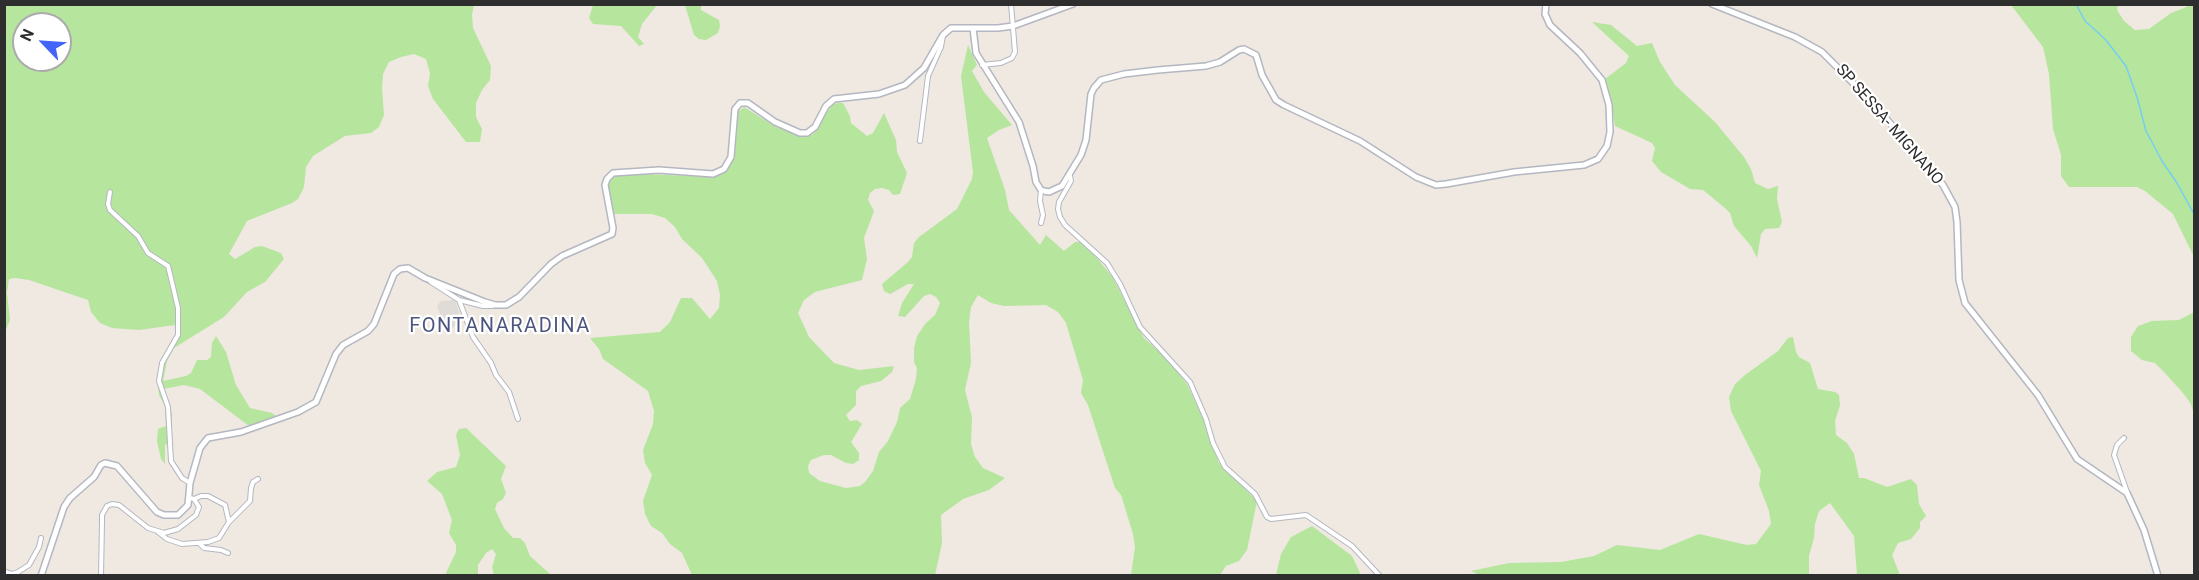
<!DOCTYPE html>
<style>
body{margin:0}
#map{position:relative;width:2199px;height:580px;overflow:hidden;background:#efe9e1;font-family:Roboto,sans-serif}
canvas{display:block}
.frame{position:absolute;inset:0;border:6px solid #2e2e2e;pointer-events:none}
.north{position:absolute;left:12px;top:12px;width:60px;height:60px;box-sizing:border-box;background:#fff;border:2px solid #ababab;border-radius:50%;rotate:295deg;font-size:16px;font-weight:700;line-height:24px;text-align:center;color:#2e2e2e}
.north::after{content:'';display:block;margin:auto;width:21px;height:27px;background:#4264fb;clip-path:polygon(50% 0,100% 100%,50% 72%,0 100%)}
</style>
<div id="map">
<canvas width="2199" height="580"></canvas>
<div class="frame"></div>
<div class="north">N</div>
</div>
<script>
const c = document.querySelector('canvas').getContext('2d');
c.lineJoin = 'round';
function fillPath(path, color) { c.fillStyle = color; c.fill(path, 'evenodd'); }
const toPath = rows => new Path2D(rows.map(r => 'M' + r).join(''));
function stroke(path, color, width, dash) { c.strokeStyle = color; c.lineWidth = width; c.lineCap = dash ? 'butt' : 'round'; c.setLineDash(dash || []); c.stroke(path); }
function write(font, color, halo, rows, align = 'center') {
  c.font = font + ' Roboto,sans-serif'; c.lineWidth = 4.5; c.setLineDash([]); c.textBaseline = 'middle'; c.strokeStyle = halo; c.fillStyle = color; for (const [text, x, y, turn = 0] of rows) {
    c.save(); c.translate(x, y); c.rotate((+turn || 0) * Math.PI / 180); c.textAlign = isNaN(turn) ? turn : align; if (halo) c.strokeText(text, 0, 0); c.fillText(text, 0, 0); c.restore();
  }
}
fillPath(toPath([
 [4,5,474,5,472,14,473,28,491,66,490,80,482,90,476,103,476,117,482,129,480,142,466,142,433,99,428,86,430,73,426,59,414,54,401,57,389,62,383,74,382,88,384,115,379,127,371,133,345,136,313,156,306,167,304,187,298,199,292,203,247,221,229,254,235,259,255,247,262,246,281,253,284,259,265,282,247,292,224,317,174,348,167,361,163,381,186,376,191,373,197,360,207,360,211,357,212,343,216,336,226,352,236,385,250,408,272,413,276,416,249,426,200,389,184,385,163,389,169,401,172,414,172,441,165,445,165,464,161,459,157,441,158,429,166,426,165,406,159,395,157,376,165,352,174,337,176,331,175,325,139,330,112,328,100,323,91,312,88,300,29,280,15,278,9,279,7,293,10,320,5,332],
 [24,24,60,24,60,60,24,60],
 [593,5,657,5,642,24,638,37,644,44,639,46,621,26,593,24,589,18],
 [685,5,701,5,701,10,719,20,720,26,718,33,706,40,699,39,694,35],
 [2011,5,2118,5,2117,10,2124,21,2135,30,2149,29,2171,13,2184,8,2189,5,2194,5,2194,257,2173,214,2145,191,2137,187,2069,187,2061,176,2061,155,2053,129,2049,74,2043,47],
 [1592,22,1611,25,1637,46,1652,43,1660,62,1675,85,1715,122,1744,157,1751,169,1755,183,1768,189,1778,186,1777,199,1782,222,1779,228,1765,229,1761,234,1757,258,1751,246,1734,226,1730,213,1725,208,1703,190,1690,189,1661,172,1652,161,1655,148,1652,143,1615,126,1611,98,1605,79,1626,63,1629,56],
 [968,45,977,65,972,71,984,92,1012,125,999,130,987,138,1005,190,1009,210,1040,245,1046,235,1064,251,1075,242,1080,242,1097,258,1113,278,1144,338,1164,356,1187,384,1204,421,1219,463,1257,501,1247,550,1239,561,1226,566,1220,575,1131,575,1135,547,1133,534,1121,495,1115,488,1088,405,1081,393,1083,380,1066,323,1058,312,1046,305,1004,306,991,303,978,295,971,307,969,322,971,363,965,390,972,417,971,444,975,457,983,468,1005,478,989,490,963,499,941,515,942,543,935,575,692,575,682,553,670,544,662,533,651,526,645,514,643,501,652,475,645,463,643,450,653,424,654,411,648,391,603,359,599,349,590,338,660,332,670,322,681,298,692,298,710,319,719,308,720,295,717,281,702,258,682,239,675,227,665,218,652,214,613,214,607,192,609,182,613,175,623,173,712,177,721,174,726,170,735,155,738,112,744,107,776,127,801,137,812,135,817,130,827,112,833,104,839,103,843,103,850,116,851,123,867,136,873,133,884,113,896,140,897,152,907,173,900,194,893,195,889,190,882,188,875,189,870,193,868,200,874,211,864,238,867,259,862,280,815,292,804,300,798,313,809,337,834,363,859,370,894,366,892,372,881,381,861,386,856,391,856,405,846,415,850,421,857,420,862,424,851,442,859,453,859,460,853,464,846,463,831,455,824,455,811,460,808,466,809,473,820,481,846,488,860,486,865,482,873,471,879,452,888,441,897,422,900,408,910,399,916,379,917,368,914,362,914,348,917,336,925,324,935,315,940,303,936,297,930,294,924,296,905,317,898,316,902,303,914,284,908,284,890,294,884,291,882,284,908,262,912,257,914,243,919,237,957,209,972,179,973,172,961,76],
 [2194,312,2194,415,2191,404,2183,393,2165,373,2155,363,2142,360,2131,351,2131,337,2138,326,2152,321,2179,320],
 [1793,337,1796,352,1799,357,1810,363,1818,389,1835,392,1839,395,1840,405,1835,421,1836,435,1847,443,1854,454,1859,478,1864,478,1887,487,1911,479,1917,485,1919,504,1926,516,1920,522,1920,528,1911,539,1898,543,1892,555,1900,575,1857,575,1854,536,1830,503,1819,511,1815,524,1814,538,1809,556,1809,575,1481,576,1471,571,1509,563,1561,562,1594,556,1617,545,1660,550,1699,534,1747,545,1756,544,1771,524,1769,511,1759,485,1761,471,1731,411,1729,397,1735,384,1745,375,1778,351,1788,338],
 [466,428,506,466,501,479,506,493,503,499,497,503,495,509,504,528,513,538,520,538,525,543,530,556,551,575,494,575,492,567,496,554,492,549,486,553,478,565,478,575,445,575,456,552,456,545,449,533,452,520,442,494,427,481,437,472,456,467,460,455,456,435,459,429],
 [1312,526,1352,556,1361,575,1276,575,1281,554,1291,537]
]), '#b6e59e');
fillPath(toPath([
 [455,300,462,321,449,330,446,330,437,306,441,301]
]), '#dfdcd8');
stroke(toPath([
 [2076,4,2085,21,2105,39,2126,66,2137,97,2146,131,2162,161,2177,183,2194,214]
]), '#75cff0', 1.5);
const minor = toPath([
 [982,65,1001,63,1012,58,1015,52,1011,4],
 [920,141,928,76,941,47,943,36],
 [1070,176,1071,181,1059,202,1058,209,1060,217,1065,225,1107,263,1120,284,1140,327,1190,382,1206,419,1213,443,1225,467,1255,494,1267,517,1271,519,1306,515,1352,546,1380,576],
 [1041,190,1040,201,1043,215,1041,223],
 [110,192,108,204,110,210,138,236,148,253,168,266,170,274,178,308,178,335,162,363,159,381,168,407,171,461,182,478,190,483],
 [431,282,459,300,483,306,492,306],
 [459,300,473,337,491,363,496,375,509,392,518,419],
 [2124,438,2117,445,2114,455,2127,492],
 [229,522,250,501,251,488,253,482,258,479],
 [158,532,167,539,182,544,208,542,219,538,229,522,225,505,208,496,201,496,194,499],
 [200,544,204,548,221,550,228,553],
 [4,571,12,574,18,572,29,565,39,547,41,538],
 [101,576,102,522,102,515,107,506,112,504,119,505,148,528,164,533,178,529,196,515,199,507,194,499,190,498]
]);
const tertiary = toPath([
 [1712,4,1795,37,1822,52,1871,101,1943,185,1955,207,1957,222,1959,280,1965,303,2038,395,2077,459,2127,493,2144,530,2158,576],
 [973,28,976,53,1019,122,1033,166,1036,182,1041,190,1044,191,1049,192,1062,186,1081,155,1086,140,1091,94,1094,88,1101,80,1124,74,1158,70,1206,66,1220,62,1239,50,1244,49,1256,55,1262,75,1271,91,1276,100,1284,105,1360,141,1416,177,1436,185,1446,184,1514,172,1584,165,1598,159,1607,146,1610,132,1609,105,1602,80,1580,53,1550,25,1545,14,1546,4],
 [41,576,64,507,70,498,94,477,101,465,105,463,117,466,157,512,164,515,178,515,188,505,190,483,200,448,208,438,241,432,298,412,316,402,336,354,343,345,368,331,374,324,394,274,400,269,408,268,425,278,485,302,495,305,506,305,519,297,551,264,562,256,612,234,613,228,605,185,607,179,613,173,659,170,713,174,724,169,731,157,735,109,740,103,748,103,775,122,800,133,807,133,815,127,826,106,834,99,879,94,905,85,924,68,943,35,951,28,998,28,1013,26,1073,4]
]);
stroke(minor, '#b4b7c1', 6);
stroke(tertiary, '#b4b7c1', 8);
stroke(minor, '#fff', 4);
stroke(tertiary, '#fff', 5);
write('16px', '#2e2e2e', '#fff', [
 ["SP SESSA- MIGNANO",1889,125,49]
]);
c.letterSpacing = '1.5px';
write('20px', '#4d5680', '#fff', [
 ["FONTANARADINA",500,327]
]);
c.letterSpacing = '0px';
</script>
